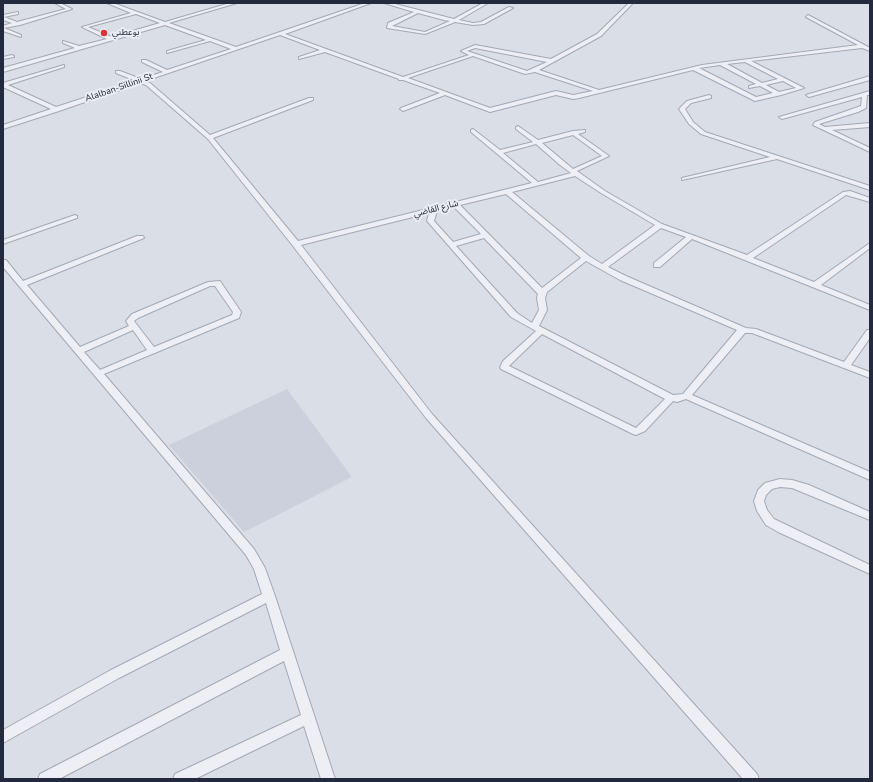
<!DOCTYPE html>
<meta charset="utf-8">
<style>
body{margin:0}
#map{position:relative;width:873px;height:782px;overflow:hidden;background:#dadee7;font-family:"Nunito Sans",sans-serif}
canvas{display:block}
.frame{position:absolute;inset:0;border:4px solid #242a3d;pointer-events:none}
</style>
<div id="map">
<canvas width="873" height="782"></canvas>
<div class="frame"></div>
</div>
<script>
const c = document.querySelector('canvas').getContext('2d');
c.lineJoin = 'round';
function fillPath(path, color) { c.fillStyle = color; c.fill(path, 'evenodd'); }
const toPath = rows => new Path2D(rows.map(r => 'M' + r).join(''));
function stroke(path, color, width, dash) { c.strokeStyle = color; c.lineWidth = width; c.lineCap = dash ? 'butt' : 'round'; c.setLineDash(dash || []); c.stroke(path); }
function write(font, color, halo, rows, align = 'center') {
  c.font = font + ' "Nunito Sans","Noto Sans Arabic",sans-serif'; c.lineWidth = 4; c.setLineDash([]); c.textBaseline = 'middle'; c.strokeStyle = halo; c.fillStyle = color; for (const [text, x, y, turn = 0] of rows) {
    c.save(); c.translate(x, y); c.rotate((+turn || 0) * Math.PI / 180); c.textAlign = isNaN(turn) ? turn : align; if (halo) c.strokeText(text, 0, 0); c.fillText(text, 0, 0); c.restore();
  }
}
fillPath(toPath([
 [287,389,352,477,244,532,169,445]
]), '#ccd0dc');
const street = toPath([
 [55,3,60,3,72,9,20,25,4,28,21,35,21,37,3,31,3,26,12,23,3,20,3,15,18,12,18,14,4,17,17,22,66,9,55,3],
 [107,3,113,3,165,22,230,3,237,3,169,23,236,47,365,3,371,3,285,34,403,77,469,55,461,51,475,45,551,59,597,34,629,3,633,3,601,36,539,70,599,90,702,65,858,45,806,17,808,15,870,48,870,51,862,48,751,61,804,88,781,95,755,101,693,70,579,98,573,99,556,95,490,112,445,95,403,111,400,109,401,108,440,93,403,80,399,80,399,79,325,52,299,59,299,57,320,50,280,35,145,81,150,83,210,135,309,98,313,98,313,100,213,138,298,241,532,183,471,132,471,130,473,129,500,150,533,142,516,129,516,127,518,126,538,140,573,131,585,130,585,132,578,134,609,156,577,171,605,191,662,224,747,255,843,192,850,191,870,198,870,202,846,195,753,258,814,282,870,243,870,248,821,285,870,305,870,310,692,239,660,267,654,267,654,263,686,237,661,228,608,267,626,276,746,328,756,329,844,362,867,330,870,330,870,338,851,365,870,372,870,378,752,333,745,333,692,395,870,472,870,480,686,399,677,402,673,401,645,431,636,435,633,434,501,369,500,367,503,361,536,331,511,317,428,222,427,221,429,213,301,245,432,414,757,774,759,779,743,779,426,418,293,246,208,139,146,85,140,83,59,111,3,129,3,125,51,109,3,87,3,83,64,65,64,67,8,85,56,107,136,81,116,73,116,71,120,71,141,79,163,72,142,62,142,60,146,60,167,70,231,49,210,41,167,53,167,51,206,40,165,25,3,72,3,68,75,48,63,43,63,41,79,46,107,39,82,27,131,13,107,3],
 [136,14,160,23,112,37,88,27,136,14],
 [475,48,547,62,527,71,467,51,475,48],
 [473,56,525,74,535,72,593,91,573,95,556,91,490,108,408,78,473,56],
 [745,62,778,79,762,83,727,64,745,62],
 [720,65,756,84,749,86,749,88,760,86,773,93,756,97,699,68,720,65],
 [783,81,796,88,779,92,766,85,783,81],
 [573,135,602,156,573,169,542,143,573,135],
 [536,144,560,165,571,173,538,182,503,153,536,144],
 [575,176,601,193,655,225,602,264,589,256,512,192,575,176],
 [506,194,581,258,542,288,460,205,506,194],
 [454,207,481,234,453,242,434,221,437,211,454,207],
 [484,238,538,294,537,298,539,310,532,323,517,313,456,246,484,238],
 [586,261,620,280,737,330,683,394,673,395,539,326,547,310,545,298,547,292,586,261],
 [542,334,665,399,636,428,509,366,542,334],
 [384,3,391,3,454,19,483,3,488,3,459,20,473,23,481,22,509,7,513,8,484,24,473,25,455,22,425,34,387,28,388,23,414,12,384,3],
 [418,13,444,20,450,21,425,32,392,26,418,13],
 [12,55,14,56,14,57,3,59,3,57,12,55],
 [870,76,870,80,809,97,806,95,870,76],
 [870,91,870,95,867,95,866,108,858,112,819,124,825,127,870,123,870,127,832,130,870,148,870,152,813,125,815,122,861,106,862,97,782,119,779,117,870,91],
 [709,95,711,96,711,98,691,103,685,109,693,122,705,132,870,186,870,190,777,159,682,180,682,178,770,157,701,134,689,124,679,109,687,101,709,95],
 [75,215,77,216,77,218,3,244,3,240,75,215],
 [137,236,143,236,144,238,27,285,80,347,129,326,126,321,132,314,208,282,220,281,241,312,239,318,104,374,254,549,265,568,275,596,335,779,321,779,304,726,195,779,173,779,175,774,301,715,284,661,59,779,38,779,40,774,280,650,266,603,119,678,3,743,3,730,111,670,262,594,254,569,246,555,3,267,3,260,6,260,23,281,137,236],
 [210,286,215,286,233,312,232,315,154,347,134,321,138,318,210,286],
 [133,330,147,350,100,370,84,352,133,330],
 [780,479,792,480,809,485,870,512,870,520,792,488,780,487,772,489,766,495,764,501,767,510,774,519,870,565,870,574,778,532,766,525,757,511,754,501,758,490,765,483,780,479]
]);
stroke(street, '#a3a8b4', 2);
fillPath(street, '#edeff5');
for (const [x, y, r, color] of [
 [104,33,4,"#d93237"]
]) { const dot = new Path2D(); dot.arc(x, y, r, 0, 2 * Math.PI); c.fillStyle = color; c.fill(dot); stroke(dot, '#eaedf4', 1.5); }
write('9px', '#242a3d', '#eaedf4', [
 ["بوعطني",112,33]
], 'left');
write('9px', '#242a3d', '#eaedf4', [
 ["Alalban-Sillinii St",119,88,-19],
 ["شارع القاضي",436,209,-14]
]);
</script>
